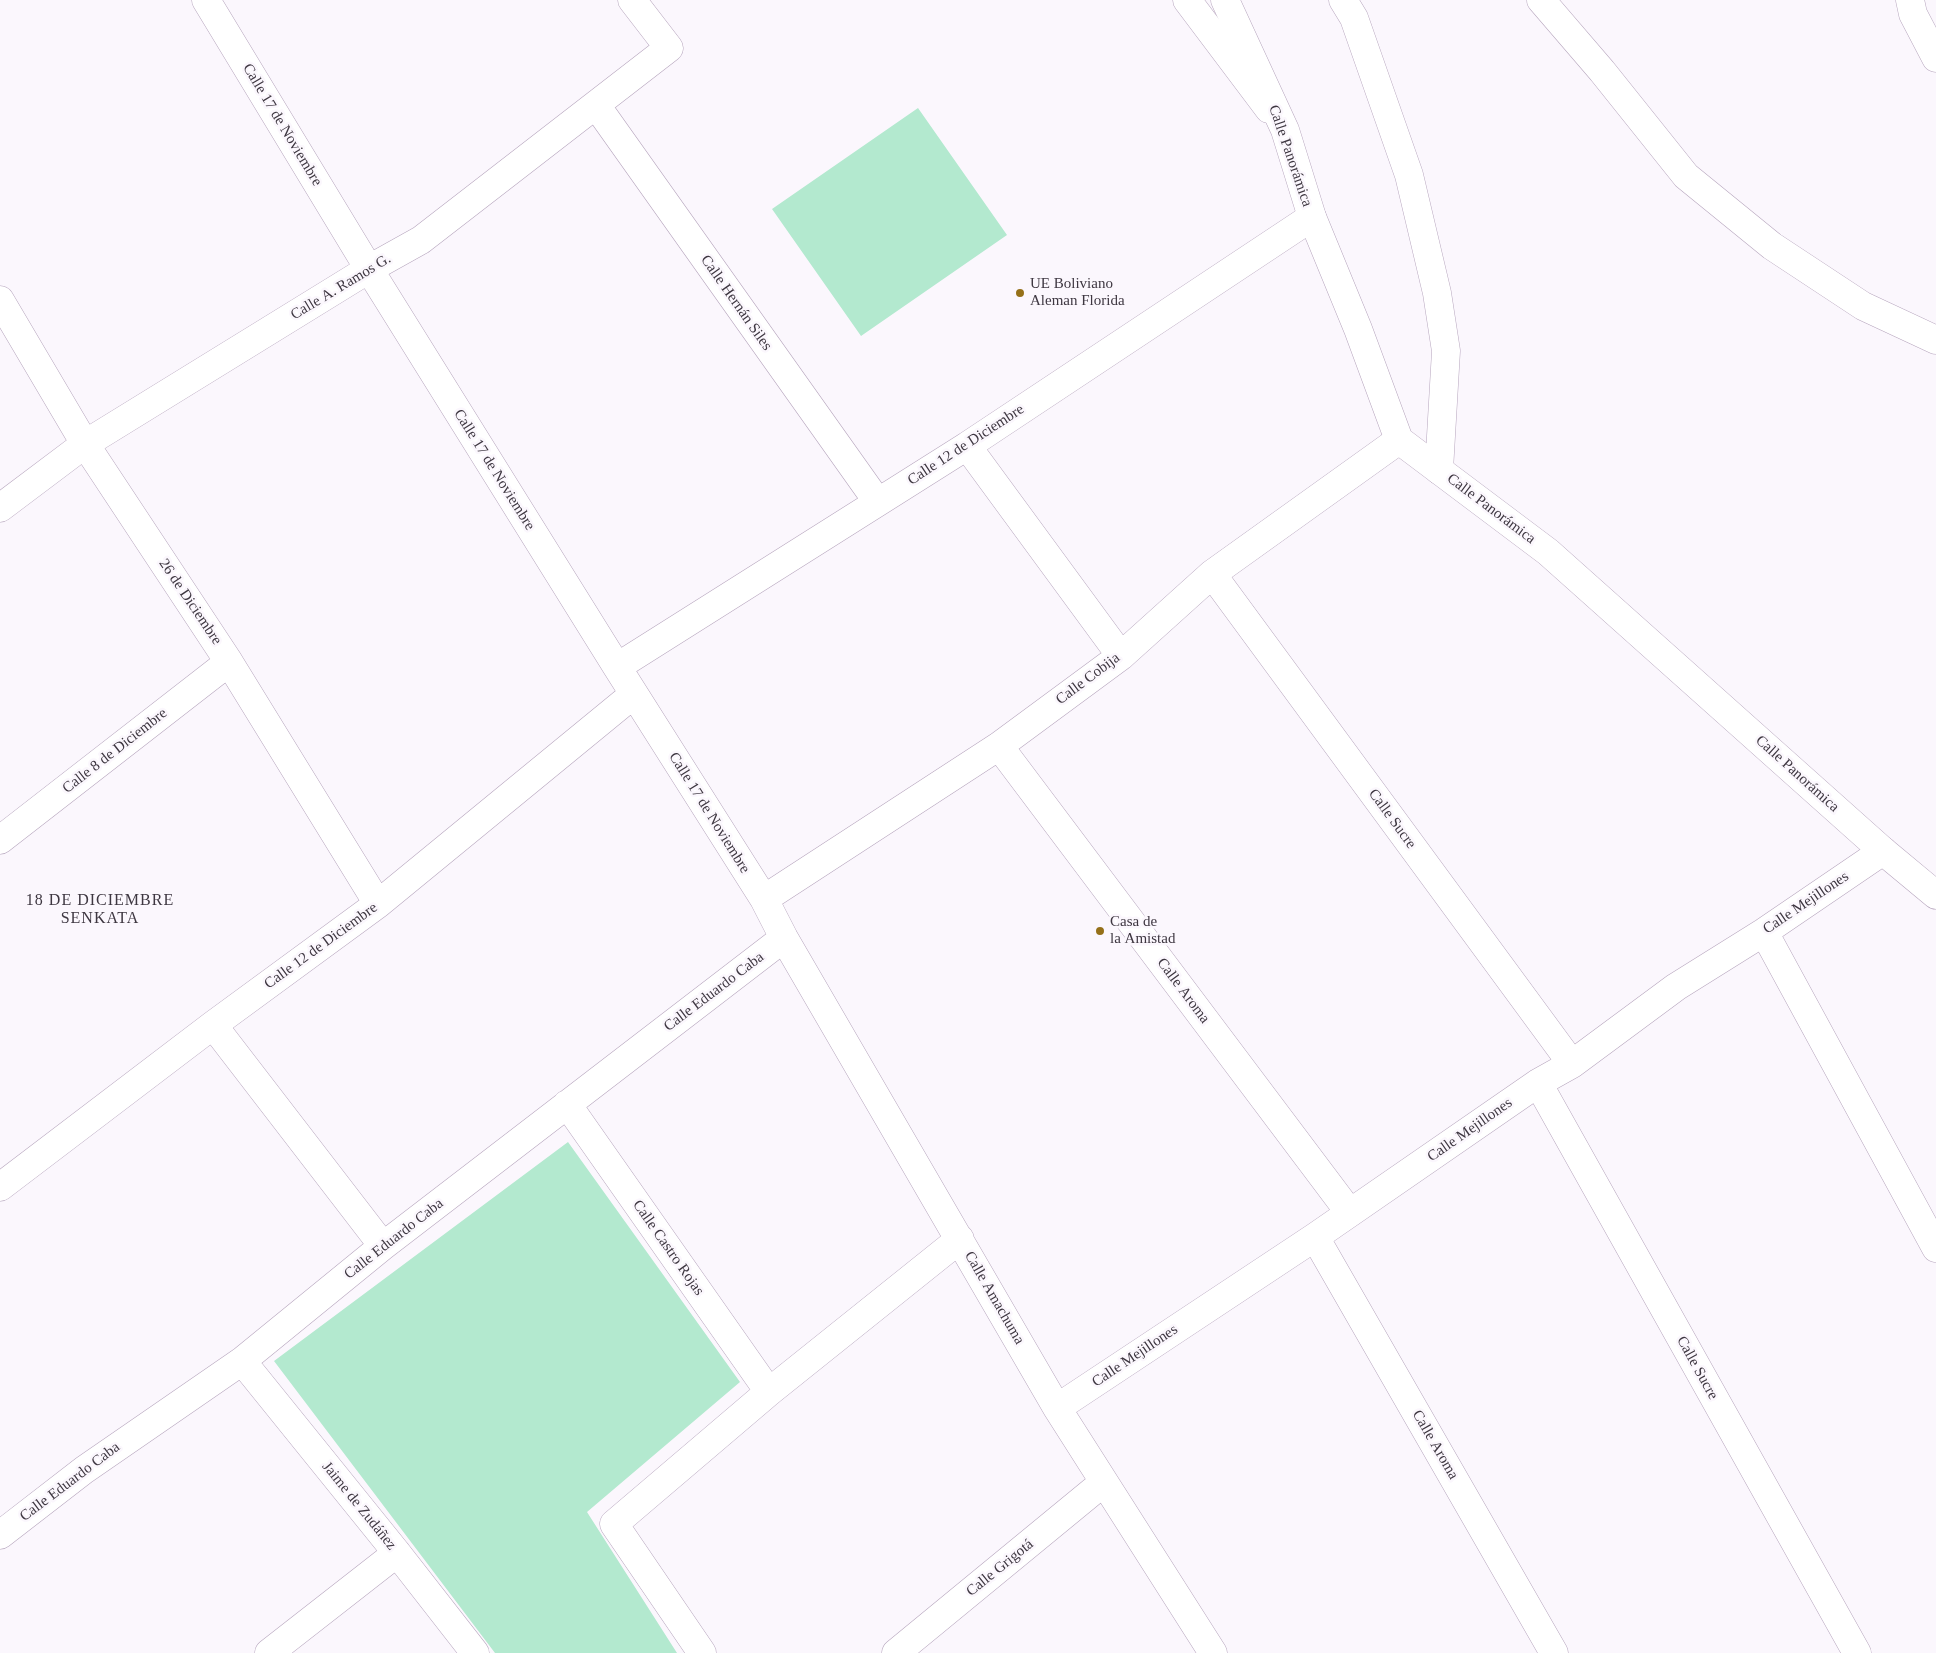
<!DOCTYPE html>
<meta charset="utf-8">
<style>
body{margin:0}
canvas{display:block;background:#fbf7fd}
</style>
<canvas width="1936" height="1653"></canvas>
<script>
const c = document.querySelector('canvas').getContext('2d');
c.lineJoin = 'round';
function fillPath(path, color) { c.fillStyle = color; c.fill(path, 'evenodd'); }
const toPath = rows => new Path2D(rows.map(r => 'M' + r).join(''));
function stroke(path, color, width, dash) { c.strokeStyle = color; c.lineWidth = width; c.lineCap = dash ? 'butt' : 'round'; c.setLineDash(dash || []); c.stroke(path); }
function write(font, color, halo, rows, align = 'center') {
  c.font = font + ' "Times New Roman",serif'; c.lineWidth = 5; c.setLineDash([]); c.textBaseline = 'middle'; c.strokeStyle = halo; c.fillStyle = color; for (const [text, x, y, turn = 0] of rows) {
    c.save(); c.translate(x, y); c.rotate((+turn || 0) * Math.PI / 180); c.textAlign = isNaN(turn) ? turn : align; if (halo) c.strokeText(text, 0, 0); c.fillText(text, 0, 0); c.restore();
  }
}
fillPath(toPath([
 [918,108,1007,235,861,336,772,209],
 [568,1142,740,1382,587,1512,677,1653,495,1653,274,1361]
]), '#b3e9cf');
const minor = toPath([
 [206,0,369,269,617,667,764,899,784,938,1057,1408,1213,1653],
 [1187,0,1269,109],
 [1343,0,1354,18,1409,175,1437,293,1446,351,1439,470],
 [1541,0,1602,71,1686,176,1772,246,1863,306,1936,340],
 [1910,0,1913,14,1936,58],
 [596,105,877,501],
 [0,300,85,444,229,662,378,904],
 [967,446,1121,656],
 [0,508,85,444,369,269,421,240,669,48,632,0],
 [1212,574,1572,1064],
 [617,667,967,446,1312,217],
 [999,746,1350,1213],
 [0,840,229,662],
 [764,899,999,746,1121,656,1212,574,1399,440],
 [1764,932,1936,1248],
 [213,1025,383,1246],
 [1538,1083,1857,1653],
 [567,1104,769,1392],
 [0,1187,213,1025,378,904,634,694],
 [1315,1237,1554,1653],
 [242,1361,397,1553,475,1653],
 [1057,1408,1315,1237,1538,1083,1572,1064,1676,987,1764,932,1883,851],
 [0,1535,84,1470,242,1361,383,1246,784,938],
 [269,1653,397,1553],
 [702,1653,614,1524,769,1392,960,1239],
 [896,1653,1104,1482]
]);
const tertiary = toPath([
 [1225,0,1285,130,1312,217,1358,329,1399,440,1548,552,1883,851,1936,895]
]);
stroke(minor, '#b6a5bd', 29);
stroke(tertiary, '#b6a5bd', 29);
stroke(minor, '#fff', 28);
stroke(tertiary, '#fff', 28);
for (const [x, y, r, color] of [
 [1020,293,5,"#957019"],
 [1100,931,5,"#957019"]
]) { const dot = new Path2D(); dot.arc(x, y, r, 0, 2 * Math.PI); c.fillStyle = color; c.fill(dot); stroke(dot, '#fbf7fd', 2); }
write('15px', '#3e3741', '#fbf7fd', [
 ["Calle 17 de Noviembre",282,125,59],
 ["Calle Panorámica",1290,156,71],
 ["Calle A. Ramos G.",341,287,-31],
 ["Calle Hernán Siles",736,303,55],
 ["Calle 12 de Diciembre",966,445,-33],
 ["Calle 17 de Noviembre",494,470,58],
 ["Calle Panorámica",1491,509,37],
 ["26 de Diciembre",190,602,56],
 ["Calle Cobija",1088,679,-37],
 ["Calle 8 de Diciembre",115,751,-38],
 ["Calle Panorámica",1797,774,42],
 ["Calle 17 de Noviembre",709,813,58],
 ["Calle Sucre",1392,819,54],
 ["Calle Mejillones",1806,903,-34],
 ["Calle 12 de Diciembre",321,946,-36],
 ["Calle Aroma",1183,991,53],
 ["Calle Eduardo Caba",714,992,-37],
 ["Calle Mejillones",1470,1130,-35],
 ["Calle Eduardo Caba",394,1239,-38],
 ["Calle Castro Rojas",668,1248,55],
 ["Calle Amachuma",994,1298,60],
 ["Calle Mejillones",1135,1356,-34],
 ["Calle Sucre",1697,1368,61],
 ["Calle Aroma",1435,1445,60],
 ["Calle Eduardo Caba",70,1482,-37],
 ["Jaime de Zudáñez",359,1506,51],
 ["Calle Grigotá",1000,1568,-39]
]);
write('15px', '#3e3741', '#fbf7fd', [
 ["UE Boliviano",1030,284],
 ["Aleman Florida",1030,301],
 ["Casa de",1110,922],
 ["la Amistad",1110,939]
], 'left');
c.letterSpacing = '1px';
write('16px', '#3e3741', '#fbf7fd', [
 ["18 DE DICIEMBRE",100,901],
 ["SENKATA",100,919]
]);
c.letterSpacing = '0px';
</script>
